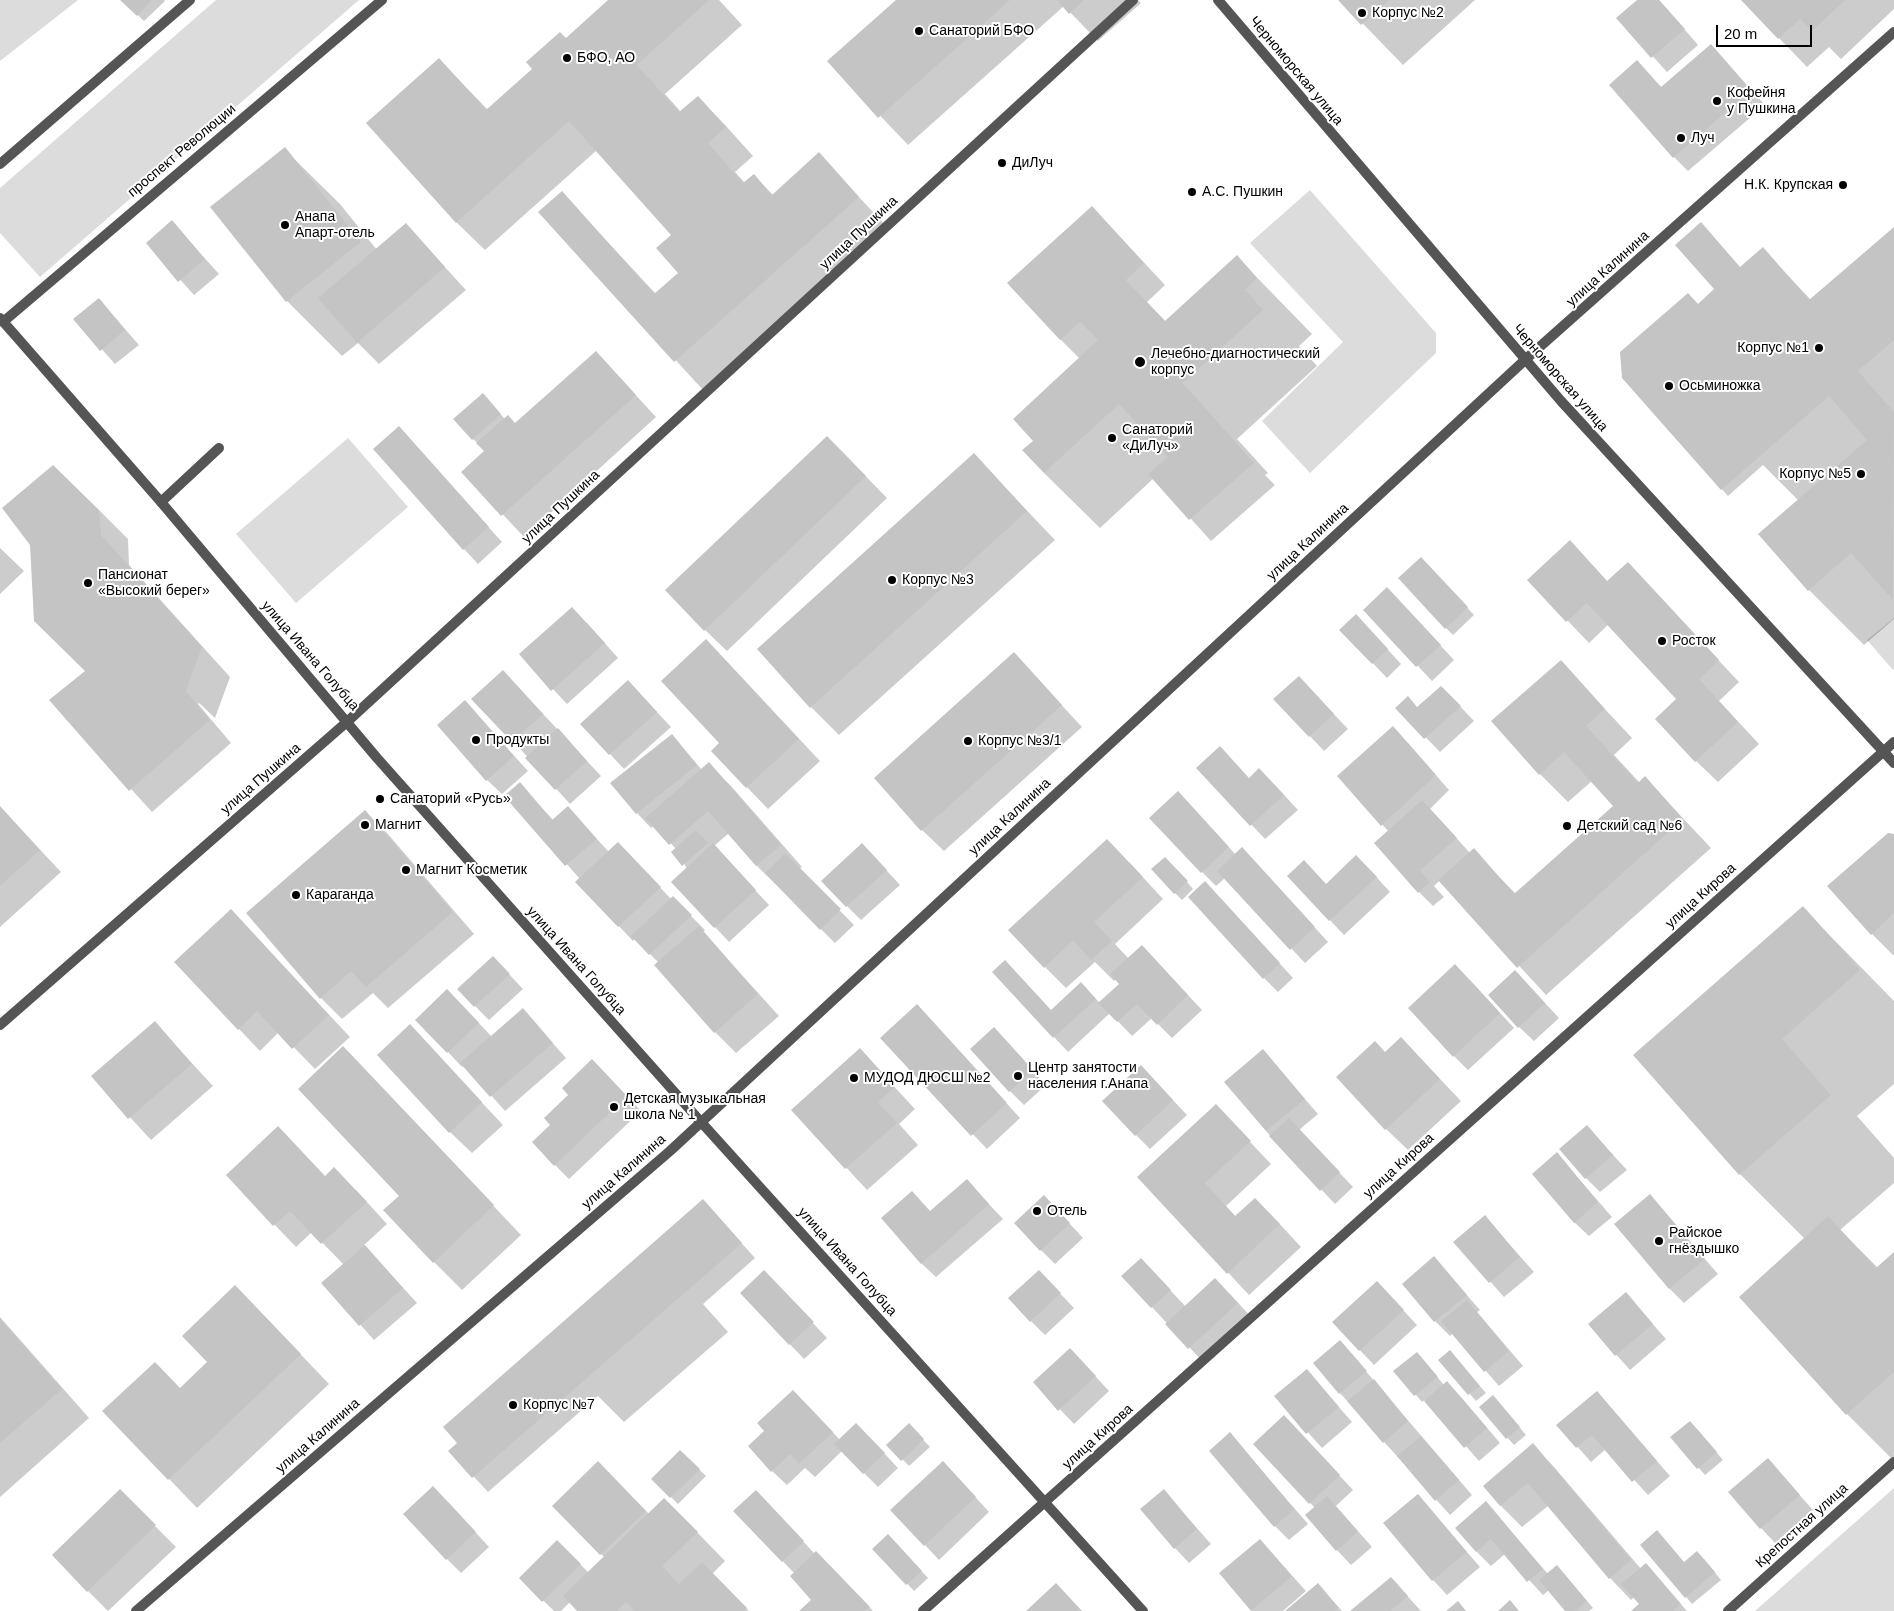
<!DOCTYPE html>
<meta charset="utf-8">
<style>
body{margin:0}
#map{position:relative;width:1894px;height:1611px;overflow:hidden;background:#fff;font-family:Helvetica,sans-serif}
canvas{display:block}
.scale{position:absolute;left:1716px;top:25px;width:96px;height:22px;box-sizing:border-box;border:2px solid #000;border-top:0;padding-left:6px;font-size:15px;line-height:18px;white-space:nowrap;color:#000;-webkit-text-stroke:4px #fff;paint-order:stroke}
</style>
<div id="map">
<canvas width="1894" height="1611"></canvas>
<div class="scale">20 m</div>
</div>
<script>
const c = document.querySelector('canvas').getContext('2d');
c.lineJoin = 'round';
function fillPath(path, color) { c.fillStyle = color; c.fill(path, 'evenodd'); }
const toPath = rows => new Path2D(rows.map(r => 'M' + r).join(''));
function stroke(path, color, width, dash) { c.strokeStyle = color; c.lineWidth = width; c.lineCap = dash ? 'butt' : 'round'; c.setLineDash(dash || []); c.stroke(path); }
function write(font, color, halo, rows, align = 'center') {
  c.font = font + ' Helvetica,sans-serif'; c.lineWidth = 4; c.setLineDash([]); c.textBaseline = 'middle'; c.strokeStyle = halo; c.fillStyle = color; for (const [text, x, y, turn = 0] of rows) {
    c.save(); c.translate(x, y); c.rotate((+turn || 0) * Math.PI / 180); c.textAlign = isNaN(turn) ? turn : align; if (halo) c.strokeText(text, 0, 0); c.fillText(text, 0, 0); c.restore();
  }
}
fillPath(toPath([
 [0,0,78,0,0,61],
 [216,0,359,0,40,277,0,233,0,188],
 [1310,190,1436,333,1436,353,1310,473,1262,421,1343,342,1250,243],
 [348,438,408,507,296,603,236,534],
 [1894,618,1894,669,1893,670,1867,640],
 [1894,1488,1894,1611,1755,1611]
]), '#dcdcdc');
fillPath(toPath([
 [122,0,164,0,165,1,144,21],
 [610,0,719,0,742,25,665,94,681,112,698,97,726,126,753,156,735,172,745,183,754,176,773,195,819,154,886,226,703,390,540,212,562,193,656,294,680,273,673,235,597,150,485,250,456,222,439,59,488,110],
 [898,0,1138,0,1141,3,1098,41,1064,6,908,145,829,62],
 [1340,0,1475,0,1403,65],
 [1638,0,1659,0,1698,45,1667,72,1618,18],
 [1742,0,1894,0,1894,9,1841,59,1829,47,1807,67],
 [1711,46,1765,105,1688,171,1674,157,1637,62,1662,88],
 [284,149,340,204,377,250,406,225,466,290,379,364,358,343,342,356,287,301],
 [1092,207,1165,285,1147,302,1166,322,1237,257,1312,334,1299,346,1317,366,1237,439,1268,473,1265,475,1275,485,1211,541,1154,478,1100,528,1044,473,1035,441,1080,359,1060,339],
 [172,222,219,274,194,295,147,243],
 [1894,229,1894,619,1864,645,1809,590,1799,501,1763,465,1728,496,1623,377,1698,305,1763,249,1811,300],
 [99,299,139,345,115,364,75,319],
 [596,352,656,417,524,537,463,472,486,451,473,439,489,402,505,419,515,425],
 [399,428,502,542,478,564,464,549],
 [827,437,887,498,727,651,705,630],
 [974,455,1055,540,839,735,811,707],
 [99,510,128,539,129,565,230,677,215,718,199,703,198,704,231,743,152,812,51,701,86,671,31,544],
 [0,548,24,571,0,594],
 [1591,564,1608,582,1628,564,1739,682,1719,701,1759,744,1718,782,1696,761,1678,699,1609,624,1589,643,1529,580],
 [1428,565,1474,615,1453,635,1446,628],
 [1402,604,1454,660,1432,681,1365,610],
 [587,623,618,658,567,704,521,655],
 [1341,630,1370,630,1401,664,1387,678],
 [1014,654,1082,727,944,851,922,830],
 [727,662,820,761,768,809,712,751,721,743],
 [1561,662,1632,738,1614,755,1640,783,1645,778,1711,848,1546,995,1440,880,1434,886,1444,897,1433,906,1419,892,1389,832,1339,776,1407,742,1449,790,1430,809,1470,853,1473,850,1516,894,1614,806,1592,781,1568,802,1540,774],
 [517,686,601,776,570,804,513,741],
 [1313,692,1348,729,1324,751,1275,699],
 [642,696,671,727,624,769,582,724],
 [465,702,528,771,502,794,487,780],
 [1456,702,1474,721,1440,752,1397,708,1418,708],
 [672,735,702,770,709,764,731,786,802,867,799,869,854,925,835,943,757,866,729,833,714,846,769,905,729,942,673,882,687,869,676,849,654,825,651,828,637,813],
 [1198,768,1274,784,1298,810,1265,839],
 [520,784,553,820,568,808,609,852,632,858,672,900,673,898,705,930,703,932,779,1016,736,1053,715,1032,659,963,635,939,633,941,577,882,580,879,506,796],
 [0,807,61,872,0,927],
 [1192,807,1236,855,1256,863,1328,942,1305,963,1225,878,1216,886,1202,872],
 [365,812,387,833,474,934,388,1008,373,993,342,1019,321,998],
 [1894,835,1894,955,1893,955,1872,934],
 [876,859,900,885,861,920,847,906],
 [1129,862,1163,899,1115,944,1129,959,1156,961,1202,1010,1172,1038,1152,1018,1132,1036,1110,1013,1068,1052,1054,1037,1052,1011,1081,984,1100,1003,1121,984,1116,979,1114,981,1095,962,1066,988,1045,967],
 [1172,865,1193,889,1182,900,1175,893],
 [1371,871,1390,892,1344,935,1288,876,1326,885],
 [1219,897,1293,978,1278,992,1264,978],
 [1803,908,1894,1001,1894,1084,1857,1116,1894,1158,1894,1183,1840,1230,1878,1268,1894,1253,1894,1461,1847,1414,1740,1297,1805,1239,1740,1174,1635,1055],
 [252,933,350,1037,315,1069,279,1032,260,1051,239,1029],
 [507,972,523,989,489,1020,475,1006],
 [1470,980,1514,1028,1468,1070,1454,1056],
 [1529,986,1559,1018,1534,1041,1519,1027],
 [462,1005,492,1037,523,1010,566,1058,505,1111,464,1065,462,1067,448,1052],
 [932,1021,1020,1118,987,1149,882,1038],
 [155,1023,213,1086,151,1140,93,1077],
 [410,1026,503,1125,472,1153,450,1132],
 [1401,1038,1461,1101,1408,1150,1386,1129],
 [1008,1043,1046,1085,1024,1105,1010,1091],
 [343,1047,521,1235,462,1290,434,1262,401,1196],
 [860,1050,915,1109,899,1124,918,1145,867,1190,793,1110],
 [1263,1051,1318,1114,1299,1130,1353,1187,1335,1204,1266,1131],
 [606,1075,641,1111,569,1179,555,1165],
 [1155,1081,1187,1115,1150,1149,1136,1135],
 [1216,1106,1271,1164,1226,1206,1236,1217,1277,1221,1301,1247,1249,1295,1139,1177],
 [1587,1127,1627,1170,1600,1192,1586,1178],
 [1557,1154,1612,1217,1589,1236,1574,1222],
 [227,1175,325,1177,356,1190,387,1224,364,1245,417,1303,374,1340,323,1283,344,1265,312,1232,296,1247],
 [967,1181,1003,1219,936,1277,921,1263,931,1212],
 [1650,1196,1718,1274,1684,1303,1669,1288],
 [1058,1211,1083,1238,1055,1264,1041,1250],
 [717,1216,755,1258,703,1304,728,1332,624,1422,598,1396,488,1492,450,1451],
 [1485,1217,1534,1272,1504,1297,1455,1242],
 [1434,1258,1480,1310,1477,1312,1523,1366,1499,1386,1453,1333,1450,1336,1435,1321,1404,1284],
 [1155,1274,1186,1307,1230,1294,1252,1318,1203,1362,1123,1276],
 [778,1286,827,1338,804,1359,741,1293],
 [1053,1286,1074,1308,1045,1335,1031,1321],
 [1626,1294,1666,1339,1630,1370,1589,1324],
 [1391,1297,1417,1325,1374,1365,1334,1323],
 [263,1315,329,1384,197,1508,104,1411,180,1389],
 [0,1317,89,1418,0,1497],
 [1340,1341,1472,1495,1450,1515,1340,1393],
 [1456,1359,1486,1393,1476,1401,1440,1360],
 [1423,1360,1444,1385,1447,1383,1461,1397,1500,1443,1479,1461,1425,1400,1422,1402,1395,1371],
 [1084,1364,1109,1391,1074,1424,1034,1382],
 [1307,1371,1352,1422,1322,1448,1276,1397],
 [1597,1392,1670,1476,1648,1495,1606,1449,1591,1462,1558,1425],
 [1500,1404,1526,1435,1514,1445,1480,1407],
 [808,1406,840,1440,871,1439,898,1468,878,1487,842,1451,815,1477,805,1468,787,1485,772,1471],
 [909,1425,930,1447,909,1466,888,1445],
 [1697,1429,1723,1460,1705,1475,1672,1438],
 [1298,1431,1353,1490,1336,1506,1372,1547,1351,1565,1337,1550,1315,1508,1254,1444],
 [1230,1434,1308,1524,1289,1540,1275,1526],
 [1533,1445,1554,1467,1641,1569,1646,1565,1687,1611,1633,1611,1640,1605,1634,1597,1631,1600,1610,1578,1548,1506,1522,1527,1501,1506,1484,1486],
 [680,1451,706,1476,678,1504,653,1479],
 [1768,1460,1813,1510,1775,1543,1761,1528],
 [598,1463,649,1514,693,1528,725,1561,712,1574,749,1611,579,1611,570,1602,561,1611,554,1611,520,1578,557,1541,589,1573,605,1558,554,1506],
 [957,1477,989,1512,939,1560,925,1545],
 [120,1491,176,1547,108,1611,88,1591],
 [1164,1491,1211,1544,1189,1563,1175,1548],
 [1418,1496,1480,1567,1447,1595,1433,1580],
 [448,1502,489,1547,461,1573,447,1559],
 [1486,1503,1548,1574,1563,1573,1593,1608,1589,1611,1567,1611,1549,1590,1543,1595,1505,1554,1491,1566,1476,1551],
 [770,1506,815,1554,831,1567,873,1611,801,1611,813,1600,794,1573,735,1511],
 [1260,1540,1306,1591,1283,1611,1252,1611,1221,1573],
 [895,1543,928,1578,914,1591,874,1549],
 [1642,1545,1685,1563,1704,1559,1721,1580,1692,1604],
 [1391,1578,1421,1611,1352,1611],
 [1318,1585,1342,1611,1287,1611]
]), '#0003');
fillPath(toPath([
 [120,0,152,0,137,16],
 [608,0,709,0,637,65,679,112,698,96,726,127,708,143,743,183,754,174,772,195,819,152,859,197,674,362,538,212,562,191,654,294,678,273,656,248,671,235,569,121,456,223,366,123,439,58,486,110,532,69,526,62,560,32,566,38],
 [896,0,1010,0,878,118,827,61],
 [1057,0,1084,0,1069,14],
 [1338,0,1389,0,1361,25],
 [1637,0,1659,0,1685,29,1651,58,1616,18],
 [1741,0,1845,0,1812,31,1800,19,1778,39],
 [1711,44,1751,90,1673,158,1609,85,1637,60,1661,87],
 [285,147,361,242,286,302,210,207],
 [1092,206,1144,263,1126,280,1165,321,1237,255,1257,278,1245,290,1263,310,1183,383,1254,463,1189,520,1148,474,1168,457,1119,404,1044,473,1022,450,1033,441,1013,419,1098,340,1080,322,1060,340,1007,283],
 [172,220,205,259,178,282,146,243],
 [1701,222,1740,267,1763,247,1809,300,1894,227,1894,340,1858,371,1894,412,1893,600,1851,553,1808,591,1758,534,1867,440,1829,396,1721,490,1622,378,1620,352,1688,293,1698,304,1714,289,1675,245],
 [406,223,445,267,357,343,318,298],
 [99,298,125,330,100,351,73,319],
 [596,351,636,395,501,516,461,472,484,451,476,443,508,415,515,423],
 [483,393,501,414,472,440,453,419],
 [399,426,489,527,463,550,373,449],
 [827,436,866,476,704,631,665,590],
 [974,453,1027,511,810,708,757,649],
 [53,465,99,510,101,535,202,647,186,691,210,720,129,791,49,700,85,671,34,621,30,545,2,508],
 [1570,540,1607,581,1628,562,1719,660,1699,679,1738,722,1695,762,1655,719,1676,699,1587,603,1566,622,1527,580],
 [1421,557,1468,607,1445,629,1398,578],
 [1387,587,1441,645,1416,667,1363,610],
 [572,607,605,643,551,691,519,654],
 [1356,614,1388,649,1372,664,1339,630],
 [706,639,799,739,746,788,711,751,719,743,661,681],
 [1014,652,1062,705,921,831,874,778],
 [1561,660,1605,709,1586,726,1638,783,1645,776,1683,819,1517,968,1438,880,1474,848,1514,894,1613,806,1564,752,1539,775,1491,721],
 [503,670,543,714,512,742,471,699],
 [1299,676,1334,714,1309,737,1273,699],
 [628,680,657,712,609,755,580,724],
 [1441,686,1461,706,1424,739,1395,708,1408,696,1417,707],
 [465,700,514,756,486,781,437,725],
 [1393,726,1436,775,1381,826,1337,776],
 [558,728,587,761,555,790,525,758],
 [672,734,697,765,636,814,610,783],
 [1220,746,1249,778,1259,768,1284,795,1250,826,1196,768],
 [709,762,781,845,756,866,708,811,669,845,645,818],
 [520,782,552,820,568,806,597,839,565,866,504,796],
 [1178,791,1229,847,1201,873,1149,818],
 [1422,800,1457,838,1420,870,1430,882,1418,893,1374,843],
 [0,806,40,850,0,886],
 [365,810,453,912,366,987,351,971,320,999,246,913],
 [696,830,708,843,682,866,671,852],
 [1888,833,1894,834,1894,913,1871,935,1827,886],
 [1107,839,1143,877,1094,922,1112,941,1091,960,1073,940,1044,968,1008,930],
 [618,842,661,887,618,927,575,882],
 [713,843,756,890,714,928,671,882],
 [862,843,887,870,846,907,821,881],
 [1242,847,1315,927,1290,950,1217,871],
 [785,853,841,909,820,930,765,873],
 [1356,855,1377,877,1329,921,1287,876,1304,860,1326,884],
 [1165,857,1188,881,1174,894,1151,869],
 [1205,881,1280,963,1263,979,1188,897],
 [673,896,692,915,649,955,631,936],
 [1803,906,1860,970,1782,1039,1831,1095,1739,1175,1633,1055],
 [231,909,329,1015,292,1049,257,1011,238,1030,174,962],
 [699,926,758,994,714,1033,654,965],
 [1142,945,1188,995,1157,1025,1137,1004,1117,1022,1098,1003,1119,984,1110,974],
 [493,956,510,974,474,1007,457,989],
 [1005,960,1051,1010,1081,982,1096,999,1053,1038,992,972],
 [1455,964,1500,1013,1453,1057,1408,1008],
 [1515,970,1545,1003,1518,1028,1488,995],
 [447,989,479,1023,447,1053,415,1020],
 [917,1004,1007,1103,971,1136,880,1038],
 [523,1008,553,1043,490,1097,460,1063],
 [155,1021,192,1064,128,1119,91,1076],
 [410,1024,482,1102,449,1133,377,1055],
 [994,1027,1033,1070,1009,1092,970,1049],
 [1401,1037,1440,1079,1385,1130,1336,1077,1375,1041,1385,1052],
 [343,1046,494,1205,433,1263,383,1210,399,1196,298,1089],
 [860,1048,895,1087,878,1102,897,1123,845,1169,791,1110],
 [1263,1049,1305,1099,1266,1131,1224,1082],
 [592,1059,627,1096,554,1166,532,1142,550,1125,544,1118,568,1095,562,1088],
 [1141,1065,1173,1100,1135,1136,1102,1101],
 [1216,1104,1251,1141,1205,1183,1235,1216,1255,1198,1280,1224,1227,1274,1137,1177],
 [1289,1118,1340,1172,1320,1191,1269,1136],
 [1587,1125,1613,1155,1585,1179,1559,1149],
 [278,1126,325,1176,334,1167,367,1202,321,1244,290,1211,273,1226,226,1175],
 [1557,1152,1598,1202,1574,1223,1532,1174],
 [967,1179,989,1204,921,1264,881,1218,912,1191,930,1211],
 [1650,1194,1705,1259,1669,1289,1614,1224],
 [1044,1195,1070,1223,1040,1251,1014,1223],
 [703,1199,742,1243,472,1478,448,1451,457,1443,443,1427],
 [1485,1215,1520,1257,1489,1283,1453,1242],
 [1828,1216,1876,1268,1894,1252,1894,1372,1846,1415,1739,1297],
 [365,1245,403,1288,359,1326,321,1283],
 [1434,1256,1467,1295,1434,1322,1402,1284],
 [1141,1258,1171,1290,1151,1308,1121,1276],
 [764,1270,814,1322,789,1345,740,1293],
 [1039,1270,1061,1293,1030,1322,1008,1298],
 [1215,1278,1238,1303,1188,1349,1165,1324],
 [1377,1281,1404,1310,1359,1351,1332,1322],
 [235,1285,301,1354,168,1480,102,1411,155,1362,180,1388,207,1362,182,1336],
 [1626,1292,1653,1324,1615,1356,1588,1324],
 [1467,1300,1509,1351,1484,1372,1441,1321],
 [0,1319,62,1389,0,1443],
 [1340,1340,1367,1371,1339,1394,1313,1363],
 [1070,1348,1096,1376,1058,1411,1033,1382],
 [1450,1350,1480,1386,1468,1395,1438,1360],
 [1417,1352,1438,1377,1414,1396,1393,1371],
 [1307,1369,1339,1407,1306,1434,1274,1396],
 [1374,1379,1408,1421,1383,1443,1347,1401],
 [1447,1381,1487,1428,1464,1448,1424,1401],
 [793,1390,833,1432,799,1464,790,1454,771,1472,748,1446,764,1431,757,1423],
 [1597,1391,1657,1461,1632,1482,1592,1435,1576,1448,1556,1425],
 [1493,1395,1520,1427,1506,1439,1479,1407],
 [1284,1415,1340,1475,1309,1504,1253,1444],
 [1690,1421,1717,1452,1697,1469,1670,1437],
 [856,1423,885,1453,863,1474,834,1444],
 [909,1423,924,1439,901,1461,886,1445],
 [1230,1432,1294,1509,1274,1527,1209,1451],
 [1421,1436,1459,1480,1435,1501,1397,1456],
 [1533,1443,1631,1560,1609,1579,1528,1483,1500,1506,1483,1486],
 [680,1450,700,1469,670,1498,651,1479],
 [1768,1458,1800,1495,1760,1529,1728,1492],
 [598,1461,646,1511,600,1555,552,1506],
 [943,1461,976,1497,924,1546,890,1510],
 [433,1486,476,1532,446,1560,403,1514],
 [120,1489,156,1525,87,1592,52,1555],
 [1164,1489,1197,1529,1174,1549,1140,1509],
 [756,1490,804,1541,782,1562,733,1511],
 [1418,1494,1467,1552,1432,1581,1383,1523],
 [1327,1496,1358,1532,1336,1551,1305,1515],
 [664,1498,698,1532,662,1566,679,1584,702,1562,747,1608,744,1611,635,1611,626,1602,617,1611,577,1611,563,1596],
 [1486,1501,1543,1569,1527,1582,1491,1539,1476,1552,1455,1528],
 [1657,1530,1684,1562,1697,1551,1715,1572,1685,1598,1640,1545],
 [888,1534,922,1571,906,1585,872,1549],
 [1260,1539,1292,1576,1251,1611,1219,1573],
 [557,1540,581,1564,542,1602,519,1578],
 [816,1551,870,1607,865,1611,799,1611,811,1600,790,1576],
 [1646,1563,1681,1604,1673,1611,1631,1611,1639,1604,1621,1584],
 [1557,1565,1587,1601,1575,1611,1565,1611,1539,1580],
 [1391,1577,1408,1596,1390,1611,1350,1611],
 [1056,1583,1082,1611,1026,1611],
 [1318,1583,1339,1608,1335,1611,1285,1611],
 [1510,1600,1519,1611,1498,1611],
 [1458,1601,1466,1611,1446,1611]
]), '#c4c4c4');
stroke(toPath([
 [161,502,219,448]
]), '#555', 10);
stroke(toPath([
 [0,1025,348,721]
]), '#555', 10);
stroke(toPath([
 [348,721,1133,0],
 [136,1611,670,1151,1526,359,1894,32],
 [923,1611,1894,742],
 [1728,1611,1894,1462]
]), '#555', 10);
stroke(toPath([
 [1218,0,1561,401,1894,763],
 [0,164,190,0],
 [0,318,161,502,377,758,701,1122,1143,1611],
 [3,322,382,0]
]), '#555', 10);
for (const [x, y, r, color] of [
 [1362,13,5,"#000"],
 [919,31,5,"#000"],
 [567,58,5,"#000"],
 [1717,101,5,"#000"],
 [1681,138,5,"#000"],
 [1002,163,5,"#000"],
 [1843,185,5,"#000"],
 [1192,192,5,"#000"],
 [285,225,5,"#000"],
 [1819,348,5,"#000"],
 [1140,362,6,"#000"],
 [1669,386,5,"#000"],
 [1112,438,5,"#000"],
 [1861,474,5,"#000"],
 [892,580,5,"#000"],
 [88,583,5,"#000"],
 [1662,641,5,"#000"],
 [476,740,5,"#000"],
 [968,741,5,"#000"],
 [380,799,5,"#000"],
 [365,825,5,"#000"],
 [1567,826,5,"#000"],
 [406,870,5,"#000"],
 [296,895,5,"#000"],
 [1018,1076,5,"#000"],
 [854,1078,5,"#000"],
 [614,1107,5,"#000"],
 [1037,1211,5,"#000"],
 [1659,1241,5,"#000"],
 [513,1405,5,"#000"]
]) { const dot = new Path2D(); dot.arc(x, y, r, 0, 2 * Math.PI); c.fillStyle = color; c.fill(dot); stroke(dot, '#fff', 2); }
write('14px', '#000', '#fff', [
 ["Корпус №2",1372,13],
 ["Санаторий БФО",929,31],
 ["БФО, АО",577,58],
 ["Кофейня",1727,93],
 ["у Пушкина",1727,109],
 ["Луч",1691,138],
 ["ДиЛуч",1012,163],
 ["Н.К. Крупская",1833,185,"right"],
 ["А.С. Пушкин",1202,192],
 ["Анапа",295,217],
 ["Апарт-отель",295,233],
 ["Корпус №1",1809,348,"right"],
 ["Лечебно-диагностический",1151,354],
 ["корпус",1151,370],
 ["Осьминожка",1679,386],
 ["Санаторий",1122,430],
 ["«ДиЛуч»",1122,446],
 ["Корпус №5",1851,474,"right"],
 ["Пансионат",98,575],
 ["«Высокий берег»",98,591],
 ["Корпус №3",902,580],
 ["Росток",1672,641],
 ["Продукты",486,740],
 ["Корпус №3/1",978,741],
 ["Санаторий «Русь»",390,799],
 ["Магнит",375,825],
 ["Детский сад №6",1577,826],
 ["Магнит Косметик",416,870],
 ["Караганда",306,895],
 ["Центр занятости",1028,1068],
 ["населения г.Анапа",1028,1084],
 ["МУДОД ДЮСШ №2",864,1078],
 ["Детская музыкальная",624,1099],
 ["школа № 1",624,1115],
 ["Отель",1047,1211],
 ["Райское",1669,1233],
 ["гнёздышко",1669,1249],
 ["Корпус №7",523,1405]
], 'left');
write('14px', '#000', '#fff', [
 ["Черноморская улица",1296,71,50],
 ["проспект Революции",182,151,-40],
 ["улица Пушкина",859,233,-43],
 ["улица Калинина",1608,269,-42],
 ["Черноморская улица",1560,378,49],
 ["улица Пушкина",561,507,-43],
 ["улица Калинина",1308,542,-43],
 ["улица Ивана Голубца",310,656,49],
 ["улица Пушкина",261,779,-41],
 ["улица Калинина",1010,817,-43],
 ["улица Кирова",1701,896,-42],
 ["улица Ивана Голубца",576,961,48],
 ["улица Кирова",1399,1166,-42],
 ["улица Калинина",624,1172,-41],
 ["улица Ивана Голубца",847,1262,48],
 ["улица Калинина",318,1436,-41],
 ["улица Кирова",1098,1437,-42],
 ["Крепостная улица",1802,1526,-42]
]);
</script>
